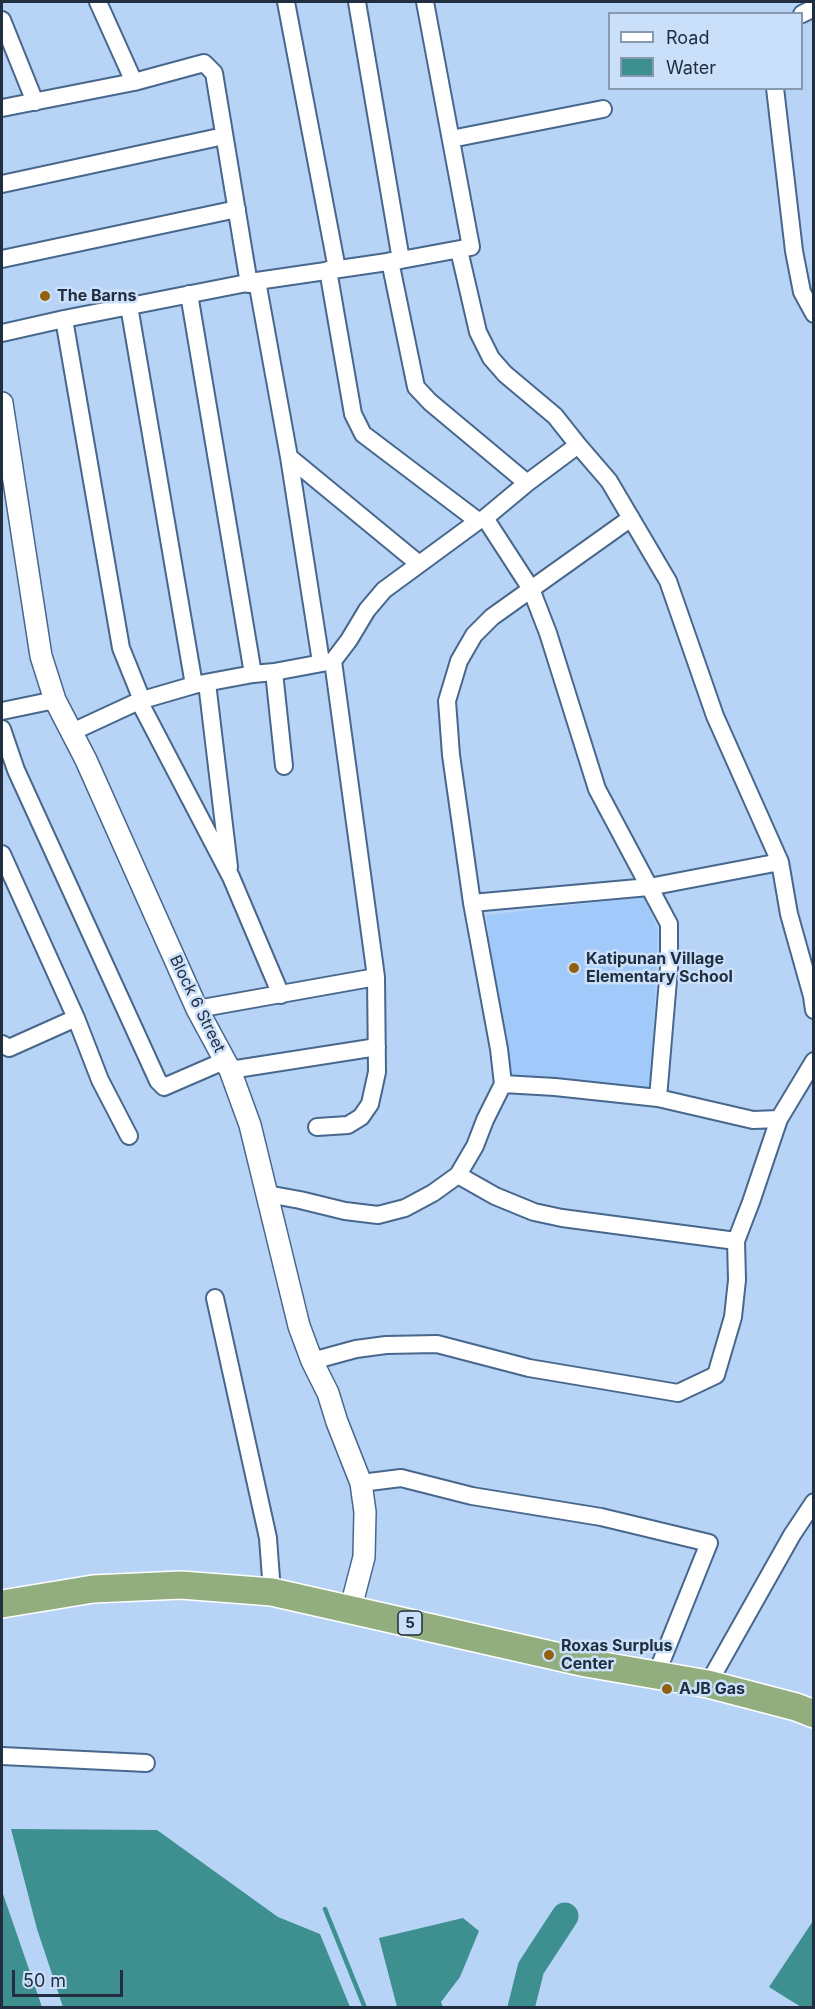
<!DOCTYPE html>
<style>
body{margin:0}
#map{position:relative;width:815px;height:2009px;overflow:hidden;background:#b7d4f6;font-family:Inter,sans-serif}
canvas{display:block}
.frame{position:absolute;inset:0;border:3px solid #212e3f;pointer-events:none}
.legend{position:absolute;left:608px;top:12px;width:195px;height:78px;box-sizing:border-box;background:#cae0fa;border:2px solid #8699af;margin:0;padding:8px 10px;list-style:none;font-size:18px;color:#212e3f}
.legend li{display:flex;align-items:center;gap:12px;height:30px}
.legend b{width:30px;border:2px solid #8699af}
.scale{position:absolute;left:12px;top:1970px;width:111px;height:27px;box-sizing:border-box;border:3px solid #212e3f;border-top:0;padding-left:8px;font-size:18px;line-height:21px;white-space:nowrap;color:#212e3f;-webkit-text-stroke:4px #cae0fa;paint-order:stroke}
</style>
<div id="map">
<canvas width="815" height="2009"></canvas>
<div class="frame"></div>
<ul class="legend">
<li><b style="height:8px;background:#fff"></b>Road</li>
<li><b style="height:16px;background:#3d908f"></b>Water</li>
</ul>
<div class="scale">50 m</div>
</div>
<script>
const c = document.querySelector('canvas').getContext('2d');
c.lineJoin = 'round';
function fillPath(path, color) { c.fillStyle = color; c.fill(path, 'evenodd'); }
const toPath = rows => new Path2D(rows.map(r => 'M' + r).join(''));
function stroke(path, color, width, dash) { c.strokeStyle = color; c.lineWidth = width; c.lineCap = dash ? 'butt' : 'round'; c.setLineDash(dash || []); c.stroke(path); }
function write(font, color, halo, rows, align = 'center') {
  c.font = font + ' Inter,sans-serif'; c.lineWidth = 5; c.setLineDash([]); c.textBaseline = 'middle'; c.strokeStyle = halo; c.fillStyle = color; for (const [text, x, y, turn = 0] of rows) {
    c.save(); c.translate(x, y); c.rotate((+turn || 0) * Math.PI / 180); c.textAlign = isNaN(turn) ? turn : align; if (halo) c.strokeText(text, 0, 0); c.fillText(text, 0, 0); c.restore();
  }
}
fillPath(toPath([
 [644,897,658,930,651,1089,514,1075,510,1073,497,1007,486,915]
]), '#a1c9fa');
fillPath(toPath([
 [11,1829,157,1830,278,1917,320,1934,350,2007,63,2007,37,1929],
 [2,1891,42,2007,2,2007],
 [463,1918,479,1931,460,1977,441,2002,443,2007,397,2007,379,1938],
 [813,1921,813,2007,801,2007,769,1987]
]), '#3d908f');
stroke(toPath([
 [325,1909,365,2008]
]), '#3d908f', 4.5);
stroke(toPath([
 [521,2008,531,1968,565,1916]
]), '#3d908f', 27);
const minor = toPath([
 [98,2,134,82],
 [286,2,337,269],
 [357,2,401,260],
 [802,14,814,8],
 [2,20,35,102],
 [775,88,794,251,802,292,814,314],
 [2,108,134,82,204,63,214,73,249,284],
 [451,139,603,109],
 [2,184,224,136],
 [459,250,478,332,491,358,505,374,555,416,578,445,609,481,668,581,715,716,780,862,789,914,812,996,814,1010],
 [2,259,237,209],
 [390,261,416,387,430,402,527,483],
 [328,270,353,414,363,434,478,521],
 [257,281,289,457,321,662],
 [189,294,253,674],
 [129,306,194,685],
 [64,319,121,648,142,700],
 [2,333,64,319,257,281,401,260,471,247,425,2],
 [289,457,419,564],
 [485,518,531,589,548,633,597,789,669,924,669,968,658,1098],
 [274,672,284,766],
 [207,683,229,867],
 [139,701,231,877,281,995],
 [2,711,55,700],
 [2,729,16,770,158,1081,164,1087,224,1061],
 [72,732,139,701,194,685,253,674,274,672,333,661,349,640,367,610,384,590,478,521,485,518,527,483,578,445],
 [2,854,76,1018,9,1048,2,1044],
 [472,903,649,887,780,862],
 [197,1009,376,977],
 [76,1018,100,1080,129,1136],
 [230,1070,377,1047],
 [503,1084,555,1087,658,1098,753,1120,779,1119],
 [317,1127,348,1125,361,1117,370,1104,377,1072,376,977,333,661],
 [458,1175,495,1196,534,1212,562,1218,736,1241],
 [267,1194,300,1200,345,1211,378,1215,405,1208,433,1193,458,1175,475,1146,485,1120,503,1084,499,1049,472,903,451,755,447,701,459,661,474,635,492,617,631,518],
 [215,1298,268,1538,272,1592],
 [312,1361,356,1349,386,1345,437,1344,529,1368,678,1393,716,1375,733,1317,737,1280,736,1241,751,1202,779,1119,814,1061],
 [361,1483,401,1478,472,1496,601,1517,709,1543,656,1675],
 [708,1684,792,1535,814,1502],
 [2,1756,146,1763]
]);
const tertiary = toPath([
 [2,403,41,656,55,700,86,760,197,1009,230,1070,250,1125,299,1326,312,1361,328,1393,337,1422,361,1483,365,1512,364,1557,350,1611]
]);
const trunk = toPath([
 [2,1604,93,1589,181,1585,272,1592,586,1663,708,1684,796,1707,814,1714]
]);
stroke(minor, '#47678d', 20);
stroke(tertiary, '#47678d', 24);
stroke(trunk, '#fff', 30);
stroke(minor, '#fff', 16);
stroke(tertiary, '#fff', 21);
stroke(trunk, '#92ae7e', 27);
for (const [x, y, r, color] of [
 [45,296,6,"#91610f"],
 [574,968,6,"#91610f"],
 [549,1655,6,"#91610f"],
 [667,1689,6,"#91610f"]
]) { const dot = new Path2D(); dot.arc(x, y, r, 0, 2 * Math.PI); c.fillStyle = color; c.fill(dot); stroke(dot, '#cae0fa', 2); }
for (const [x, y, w] of [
 [410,1623,24]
]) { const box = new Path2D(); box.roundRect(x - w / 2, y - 12, w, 24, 4.5); c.fillStyle = '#cae0fa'; c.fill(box); stroke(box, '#212e3f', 1.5); }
write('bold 15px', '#212e3f', null, [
 ["5",410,1623]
]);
write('bold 16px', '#212e3f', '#cae0fa', [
 ["The Barns",57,296],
 ["Katipunan Village",586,959],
 ["Elementary School",586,977],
 ["Roxas Surplus",561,1646],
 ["Center",561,1664],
 ["AJB Gas",679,1689]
], 'left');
write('16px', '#212e3f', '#cae0fa', [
 ["Block 6 Street",197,1004,64]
]);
</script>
